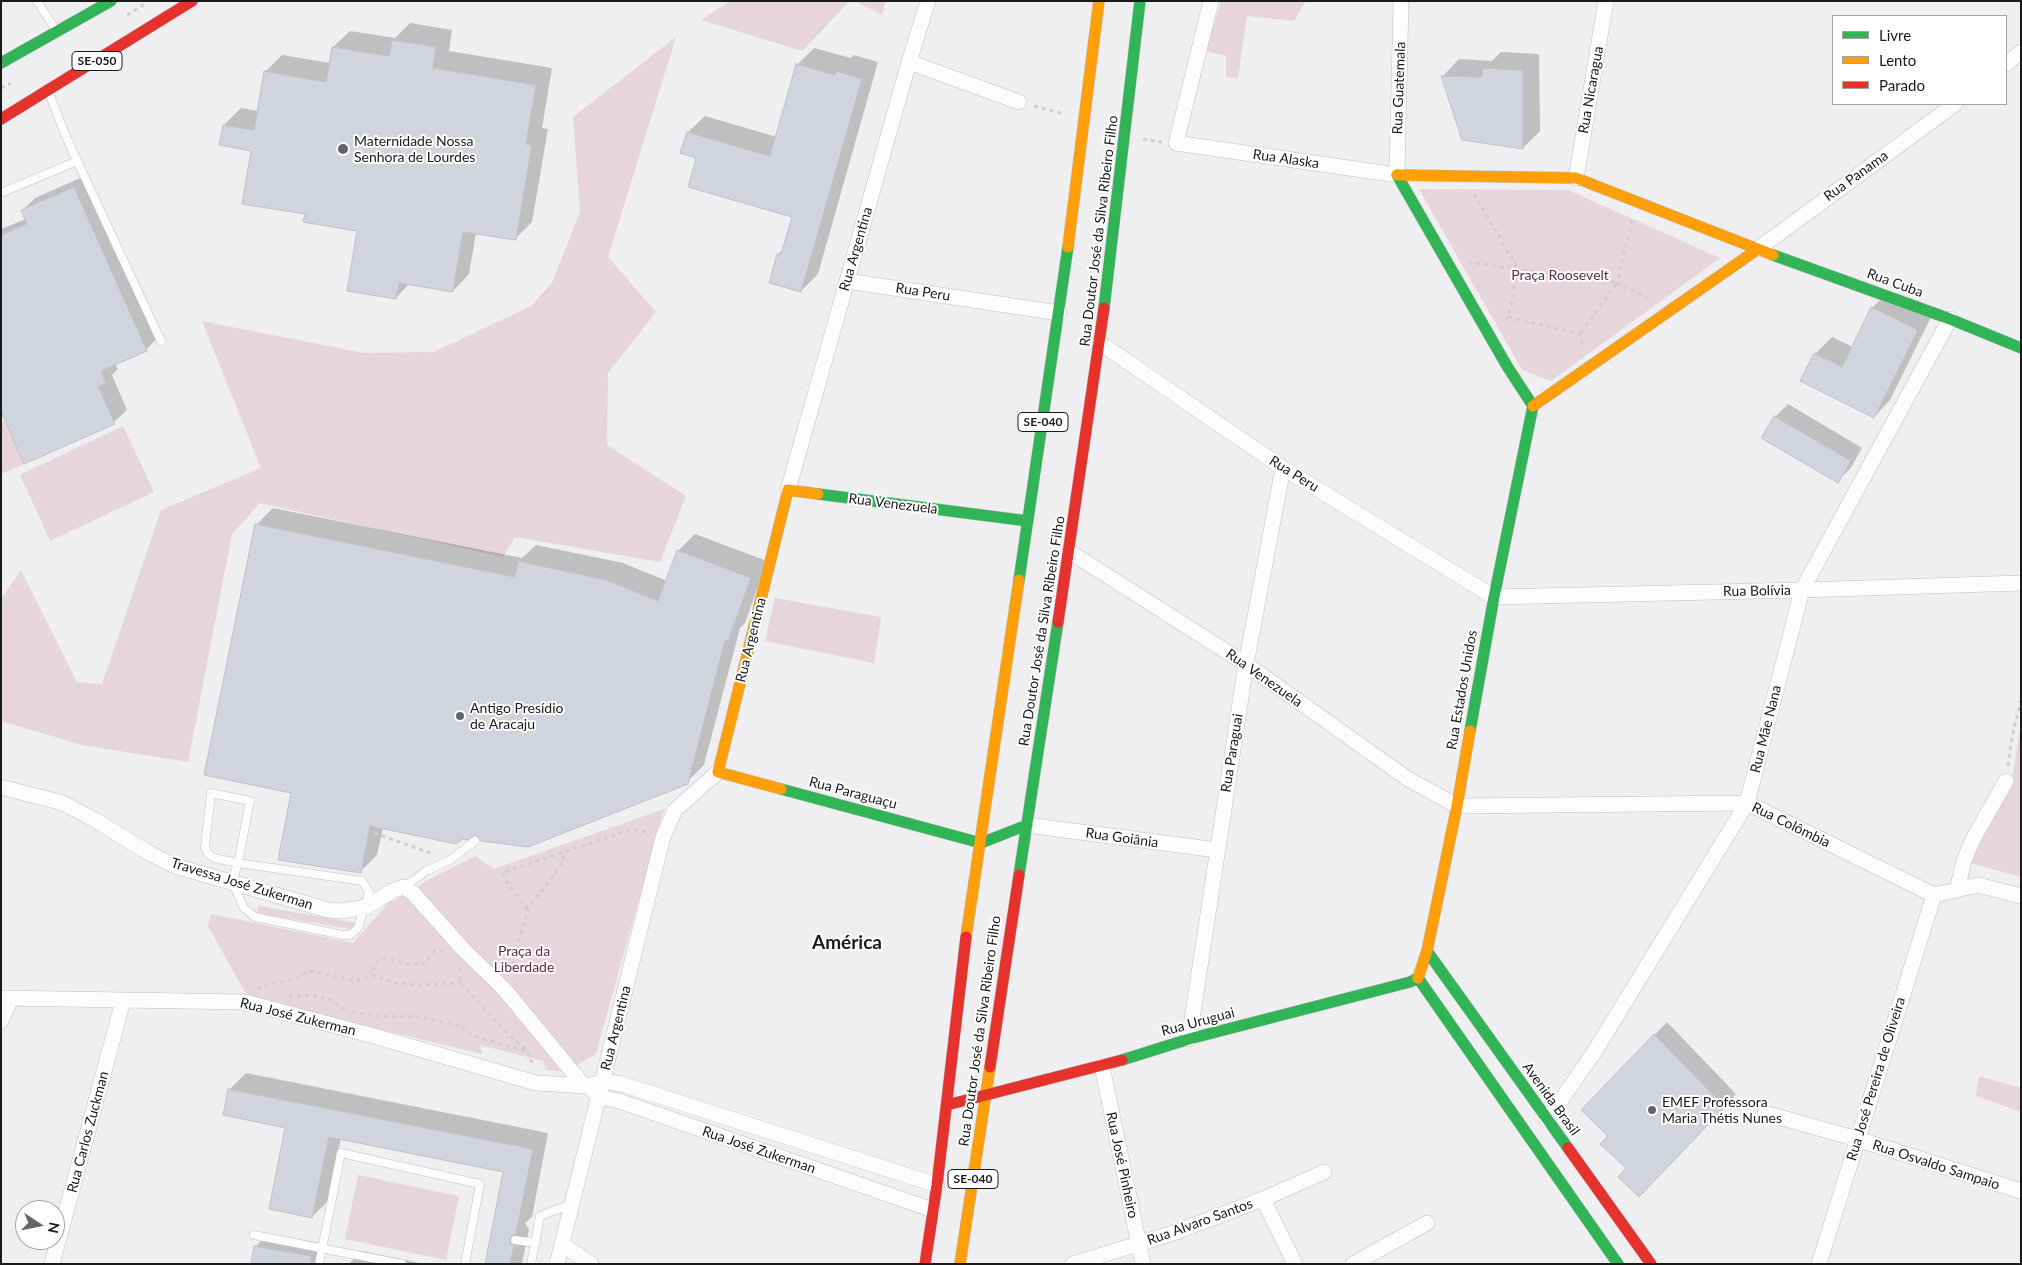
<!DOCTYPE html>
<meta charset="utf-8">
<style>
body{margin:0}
#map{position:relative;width:2022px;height:1265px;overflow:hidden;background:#efeef1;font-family:Lato,sans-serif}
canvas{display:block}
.frame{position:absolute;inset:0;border:2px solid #1a1a1b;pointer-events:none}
.legend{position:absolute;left:1832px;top:15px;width:175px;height:90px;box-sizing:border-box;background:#fff;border:1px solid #a3a3a4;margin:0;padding:6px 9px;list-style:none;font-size:15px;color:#1a1a1b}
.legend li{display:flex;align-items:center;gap:10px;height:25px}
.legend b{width:25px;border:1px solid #a3a3a4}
.north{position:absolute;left:15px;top:1200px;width:50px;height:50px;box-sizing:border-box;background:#fff;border:1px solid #a3a3a4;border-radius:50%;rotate:101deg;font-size:14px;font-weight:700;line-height:20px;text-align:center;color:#1a1a1b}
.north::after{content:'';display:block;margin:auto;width:18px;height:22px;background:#656466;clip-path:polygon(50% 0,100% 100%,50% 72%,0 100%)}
</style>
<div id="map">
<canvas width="2022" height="1265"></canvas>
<div class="frame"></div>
<ul class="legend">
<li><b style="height:6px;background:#30b455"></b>Livre</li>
<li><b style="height:6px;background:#ff9f0a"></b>Lento</li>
<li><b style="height:6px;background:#e5322d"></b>Parado</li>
</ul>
<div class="north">N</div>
</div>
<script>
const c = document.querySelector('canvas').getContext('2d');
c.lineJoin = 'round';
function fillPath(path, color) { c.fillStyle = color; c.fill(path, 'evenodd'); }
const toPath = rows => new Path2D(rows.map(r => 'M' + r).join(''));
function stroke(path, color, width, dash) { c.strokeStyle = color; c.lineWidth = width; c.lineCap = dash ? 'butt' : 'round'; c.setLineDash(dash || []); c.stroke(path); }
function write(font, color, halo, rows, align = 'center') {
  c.font = font + ' Lato,sans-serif'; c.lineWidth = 4; c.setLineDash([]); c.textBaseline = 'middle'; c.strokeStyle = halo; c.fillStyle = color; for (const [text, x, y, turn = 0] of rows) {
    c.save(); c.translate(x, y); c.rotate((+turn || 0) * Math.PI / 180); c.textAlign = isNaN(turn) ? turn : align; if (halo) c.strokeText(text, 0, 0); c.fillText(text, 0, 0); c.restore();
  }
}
fillPath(toPath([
 [730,1,850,1,802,51,701,20],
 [855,1,886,1,882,15],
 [1221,1,1306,1,1294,21,1247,16,1238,78,1226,77,1226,56,1206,51],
 [676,37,608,257,656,312,608,373,607,445,686,496,660,562,515,537,503,557,260,503,232,534,188,762,82,745,1,721,1,599,21,570,77,682,102,684,161,510,261,468,202,321,364,353,434,352,531,306,552,283,580,212,573,117],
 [1419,189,1568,190,1720,258,1551,381,1522,370],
 [5,421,24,464,1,474,1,423],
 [123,426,154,492,50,541,20,475],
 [775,598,881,617,874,663,765,641],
 [2021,724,2021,877,1971,863,1973,850,2011,786],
 [664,809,596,1054,565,1072,546,1070,543,1061,480,1045,482,1054,248,998,208,926,211,914,353,943,390,901,395,900,426,881,475,856,494,869],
 [259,906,358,923,355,930,256,913],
 [1979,1076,2021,1088,2021,1112,1976,1096],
 [358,1175,459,1196,446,1260,345,1239]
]), '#e6d5dd');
fillPath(toPath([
 [410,23,452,30,449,51,552,68,542,128,548,129,532,222,515,239,476,233,469,274,453,291,410,283,396,298,358,230,306,213,252,150,224,125,241,108,258,111,265,72,282,55,330,63,333,47,350,31,395,38],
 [814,48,851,58,854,55,878,62,818,274,801,291,778,254,784,249,793,216,698,157,688,132,705,116,777,137,798,64],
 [1501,52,1539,54,1540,131,1523,148,1463,139,1443,76,1459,59,1492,61],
 [87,175,158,337,146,350,115,363,118,369,112,375,127,410,114,422,5,416,1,417,1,229,26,219,22,211,35,198],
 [1889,291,1933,313,1890,400,1874,417,1815,354,1832,337,1853,347,1872,308],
 [1788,404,1862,448,1850,469,1837,481,1775,417],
 [273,508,522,558,536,545,623,563,667,581,678,551,695,534,767,561,745,623,740,628,704,765,687,782,480,836,475,834,383,827,377,855,360,872,293,792,257,524],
 [1667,1022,1736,1094,1651,1182,1628,1168,1610,1136,1583,1110],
 [246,1073,548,1133,532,1217,525,1223,529,1229,522,1264,486,1264,505,1171,341,1138,328,1201,312,1217,286,1127,224,1114,230,1089],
 [268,1234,320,1243,317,1264,253,1264,255,1247],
 [362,1251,424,1264,349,1264]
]), '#0003');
const building = toPath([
 [392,40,436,47,433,68,536,85,526,144,532,145,516,240,463,232,453,292,399,283,396,299,347,291,357,231,303,222,305,214,242,204,251,151,219,145,223,125,254,130,264,71,326,82,332,47,389,56,392,40],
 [796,64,835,75,836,71,862,79,801,292,769,283,777,254,781,254,792,217,688,187,696,158,680,153,687,132,770,156,796,64],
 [1483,68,1523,70,1523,149,1462,140,1441,76,1482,77,1483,68],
 [74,187,147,351,101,371,106,383,98,386,115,424,24,464,1,411,1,235,27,224,21,210,74,187],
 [1871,307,1918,330,1874,418,1800,381,1814,353,1842,367,1871,307],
 [1774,416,1851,461,1838,483,1761,438,1774,416],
 [255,524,515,577,518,561,606,580,658,601,677,550,751,578,728,641,725,640,688,784,528,847,481,841,479,837,475,835,467,840,463,839,456,844,370,826,361,873,278,860,291,793,204,775,255,524],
 [1654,1034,1725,1107,1639,1197,1618,1177,1626,1168,1600,1144,1608,1136,1581,1110,1654,1034],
 [228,1089,533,1149,516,1234,512,1235,510,1239,510,1243,514,1245,510,1264,485,1264,503,1172,329,1137,312,1218,269,1209,285,1128,223,1115,228,1089],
 [254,1246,311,1256,311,1264,251,1264,254,1246]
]);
fillPath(building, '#d1d4dc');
stroke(building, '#c1c0c2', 1);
const lane = toPath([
 [37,1,56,30],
 [49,93,67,139,161,341],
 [1,193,77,161],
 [211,793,250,801,238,863,214,858,208,854,205,847,211,793],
 [238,863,362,881,369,892,358,928,350,935,343,935,255,917,244,908,232,882,238,863],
 [404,887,426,871,450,860,475,841],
 [254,1235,402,1264],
 [515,1240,536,1243],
 [319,1264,341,1153,480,1184,465,1264],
 [531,1264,540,1216,571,1204]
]);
const street = toPath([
 [1211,1,1176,143,1397,175,1401,1],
 [909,62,1019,102],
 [2006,64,2021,52],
 [1576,178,1606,1],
 [1758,249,1955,104],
 [847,281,1059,313],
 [1100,343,1283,468,1494,597,1802,590,2021,583],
 [788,490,909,62,928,1],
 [1070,552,1246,664,1408,779,1457,806,1747,803,1934,895,1978,885,2021,896],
 [1,787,63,803,95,820,149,853,175,866,328,910,342,911,366,907,392,891,404,887,413,893,462,948,505,990,584,1086],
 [1027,825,1217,850],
 [1957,890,1964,861,1973,839,2006,781],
 [1,998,245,1002,374,1036,536,1083,588,1086,603,1081,622,1084,937,1185],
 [1,1021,11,998],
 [1189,1039,1246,664,1283,468],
 [1102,1066,1143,1264],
 [593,1091,599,1097,619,1101,933,1210],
 [1765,1113,1857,1139,2021,1191],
 [1547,1120,1593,1054,1747,803,1802,590,1950,319],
 [1263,1199,1295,1264],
 [562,1244,591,1264],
 [52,1264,123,1001],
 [557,1264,663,837,675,810,718,772],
 [1073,1264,1173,1233,1263,1199,1324,1172],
 [1353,1264,1427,1223],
 [1819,1264,1934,895]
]);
const fast = toPath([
 [1,63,111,1],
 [1397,175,1507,366,1533,406],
 [1773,255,1950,319,2021,348],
 [1104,308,1140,1],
 [818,494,1028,521],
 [1019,580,1068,247],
 [1470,731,1494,597,1533,406],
 [781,789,981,843,1027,825],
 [1019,875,1058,622],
 [1427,951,1568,1148],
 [1418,978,1618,1264],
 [1122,1060,1189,1039,1410,982,1418,978]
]);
const slow = toPath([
 [1397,175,1576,178,1773,255],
 [1068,247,1099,1],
 [1533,406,1758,249],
 [781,789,718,772,788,490,818,494],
 [966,937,1019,580],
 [1418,978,1427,951,1457,806,1470,731],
 [960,1264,990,1067]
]);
const jam = toPath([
 [1,119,192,1],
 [1058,622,1104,308],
 [990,1067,1019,875],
 [947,1105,1122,1060],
 [1568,1148,1651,1264],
 [925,1264,937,1185,966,937]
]);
stroke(lane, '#c0bfc2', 9);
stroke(street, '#c0bfc2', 16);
stroke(fast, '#c0bfc2', 12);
stroke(slow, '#c0bfc2', 12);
stroke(jam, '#c0bfc2', 12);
stroke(toPath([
 [127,15,145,4],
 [1,88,11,83],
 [1034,106,1064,114],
 [1143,139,1162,142],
 [1474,194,1518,269,1508,317,1504,324],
 [1632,220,1617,283,1652,300],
 [1468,262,1617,283,1580,334],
 [1508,317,1580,334,1583,348],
 [2008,766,2012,737,2021,700],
 [374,833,433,854],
 [528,909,509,886,502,873,632,829,649,833],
 [444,951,435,951,425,963,408,964,386,958,378,961,373,969,373,976,396,983,420,985,460,983],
 [460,968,460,983,511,1037,529,1052,532,1065],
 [510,973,528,909,564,861,562,852],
 [257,989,270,984,294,979,311,971,355,981,373,976],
 [289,996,309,995,330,999,346,1011],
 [352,1012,376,1016,420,1017,461,1026,471,1035,529,1052]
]), '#cfcfcf', 3, [4, 4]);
stroke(lane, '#fdfcfd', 8);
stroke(street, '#fdfcfd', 15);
stroke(fast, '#30b455', 11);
stroke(slow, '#ff9f0a', 11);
stroke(jam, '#e5322d', 11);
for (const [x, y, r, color] of [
 [343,149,6,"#656466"],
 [460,716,5,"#656466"],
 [1652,1110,5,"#656466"]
]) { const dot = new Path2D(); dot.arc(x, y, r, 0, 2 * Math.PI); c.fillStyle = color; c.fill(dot); stroke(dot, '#fff', 2); }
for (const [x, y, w] of [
 [97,61,50],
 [1043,422,50],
 [973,1179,50]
]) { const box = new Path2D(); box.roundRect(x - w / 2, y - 9.5, w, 19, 4); c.fillStyle = '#fff'; c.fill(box); stroke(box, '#1a1a1b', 1); }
write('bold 12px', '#1a1a1b', null, [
 ["SE-050",97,61],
 ["SE-040",1043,422],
 ["SE-040",973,1179]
]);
write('14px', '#1a1a1b', '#fff', [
 ["Rua Guatemala",1399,88,-88],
 ["Rua Nicaragua",1591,90,-80],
 ["Rua Alaska",1286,159,8],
 ["Rua Panama",1856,176,-36],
 ["Rua Doutor José da Silva Ribeiro Filho",1099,231,-83],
 ["Rua Argentina",856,249,-74],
 ["Rua Cuba",1895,283,20],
 ["Rua Peru",923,292,9],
 ["Rua Peru",1294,474,32],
 ["Rua Venezuela",893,504,7],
 ["Rua Bolívia",1757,591,-1],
 ["Rua Doutor José da Silva Ribeiro Filho",1042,631,-81],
 ["Rua Argentina",751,640,-76],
 ["Rua Venezuela",1264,678,35],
 ["Rua Estados Unidos",1462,690,-80],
 ["Rua Mãe Nana",1766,729,-76],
 ["Rua Paraguai",1232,753,-81],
 ["Rua Paraguaçu",853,793,15],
 ["Rua Colômbia",1791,825,26],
 ["Rua Goiânia",1122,838,8],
 ["Travessa José Zukerman",242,884,17],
 ["Rua José Zukerman",298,1017,14],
 ["Rua Uruguai",1198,1022,-15],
 ["Rua Argentina",616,1028,-76],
 ["Rua Doutor José da Silva Ribeiro Filho",980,1031,-82],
 ["Rua José Pereira de Oliveira",1876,1079,-73],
 ["Avenida Brasil",1551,1099,54],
 ["Rua Carlos Zuckman",88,1132,-75],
 ["Rua José Zukerman",759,1150,19],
 ["Rua José Pinheiro",1122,1165,78],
 ["Rua Osvaldo Sampaio",1936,1165,18],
 ["Rua Alvaro Santos",1200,1222,-20]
]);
write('14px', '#1a1a1b', '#fff', [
 ["Maternidade Nossa",354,141],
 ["Senhora de Lourdes",354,157],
 ["Antigo Presídio",470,708],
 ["de Aracaju",470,724],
 ["EMEF Professora",1662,1102],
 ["Maria Thétis Nunes",1662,1118]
], 'left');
write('14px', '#602a46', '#fff', [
 ["Praça Roosevelt",1560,275],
 ["Praça da",524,951],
 ["Liberdade",524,967]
]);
write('bold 19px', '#1a1a1b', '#fff', [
 ["América",847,943]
]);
</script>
